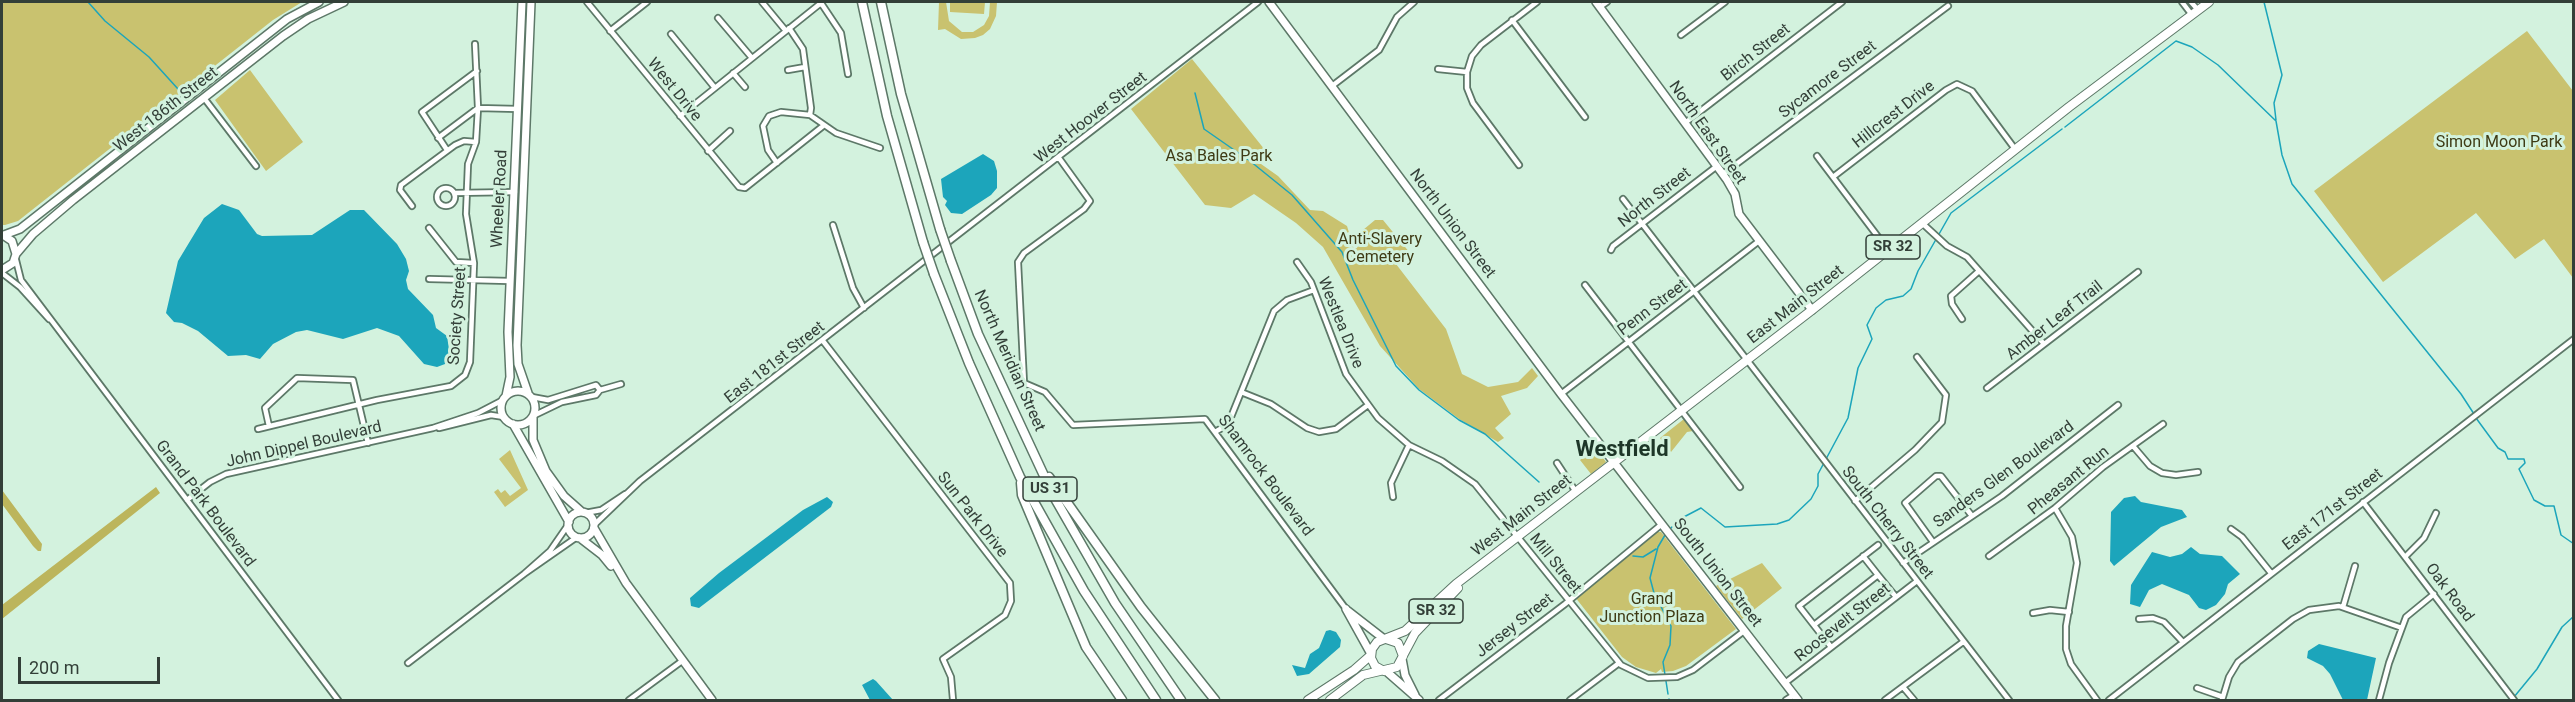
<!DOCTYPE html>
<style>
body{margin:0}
#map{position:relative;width:2575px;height:702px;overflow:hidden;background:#d3f2de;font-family:Roboto,sans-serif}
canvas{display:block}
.frame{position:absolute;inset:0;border:3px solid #333f38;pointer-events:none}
.scale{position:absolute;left:18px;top:657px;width:142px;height:27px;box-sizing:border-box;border:3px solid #333f38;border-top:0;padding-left:8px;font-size:18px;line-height:21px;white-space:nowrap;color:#333f38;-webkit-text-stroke:4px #d3f2de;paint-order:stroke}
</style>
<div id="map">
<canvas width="2575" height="702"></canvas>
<div class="frame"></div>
<div class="scale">200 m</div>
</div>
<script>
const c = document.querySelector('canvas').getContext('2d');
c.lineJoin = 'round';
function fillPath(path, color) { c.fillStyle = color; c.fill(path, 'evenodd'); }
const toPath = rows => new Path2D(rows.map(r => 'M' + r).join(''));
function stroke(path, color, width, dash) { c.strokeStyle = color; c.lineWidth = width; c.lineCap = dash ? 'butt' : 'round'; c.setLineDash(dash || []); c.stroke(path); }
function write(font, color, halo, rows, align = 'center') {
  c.font = font + ' Roboto,sans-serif'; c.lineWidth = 6; c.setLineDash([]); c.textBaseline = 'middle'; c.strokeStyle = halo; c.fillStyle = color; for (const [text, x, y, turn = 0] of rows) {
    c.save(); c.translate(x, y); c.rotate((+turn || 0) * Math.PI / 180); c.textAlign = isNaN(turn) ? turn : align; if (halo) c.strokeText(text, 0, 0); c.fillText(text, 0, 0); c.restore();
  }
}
fillPath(toPath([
 [2,2,302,2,273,20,18,221,5,225,2,225],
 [939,2,946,2,949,21,962,32,973,32,984,25,989,16,990,2,997,2,996,16,990,29,983,35,975,38,961,39,945,29,938,30],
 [950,2,985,2,984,14,950,12],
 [2527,31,2573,91,2573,278,2544,239,2515,259,2476,213,2383,282,2314,191],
 [1192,59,1269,155,1261,164,1278,176,1310,210,1323,211,1347,226,1354,249,1357,248,1363,230,1375,220,1383,220,1410,253,1396,264,1446,329,1462,374,1488,387,1518,382,1532,368,1538,376,1527,388,1501,396,1511,414,1495,428,1504,438,1498,442,1459,419,1419,389,1380,346,1323,247,1296,223,1254,194,1231,208,1205,205,1131,109],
 [250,70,303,142,266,171,215,100],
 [1684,419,1693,431,1687,432,1671,452,1660,438],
 [1595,447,1606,462,1591,474,1580,460],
 [510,450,528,490,505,507,494,492,498,489,501,493,505,490,510,496,521,488,499,459],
 [1657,532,1661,532,1736,629,1686,666,1673,671,1662,672,1661,669,1656,673,1636,667,1622,657,1575,597],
 [1762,563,1782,588,1742,619,1716,586]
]), '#c9c26f');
fillPath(toPath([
 [156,487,160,493,2,619,2,605],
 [2,490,42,544,41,551,38,551,33,546,2,504]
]), '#bcb55c');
fillPath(toPath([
 [983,154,994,161,997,171,997,188,991,195,962,214,951,213,945,205,947,201,943,197,941,179],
 [222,204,239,210,257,234,262,236,312,235,350,210,364,210,397,244,406,259,409,271,406,280,408,289,433,315,436,328,447,336,450,356,445,364,437,367,424,364,399,336,377,328,343,339,307,330,296,332,273,344,260,359,246,355,228,356,198,331,182,323,174,322,166,313,178,261,204,218],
 [2135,496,2141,502,2182,510,2187,517,2161,527,2114,566,2110,561,2111,512,2124,498],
 [827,497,833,502,831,507,699,608,691,606,690,598,719,573,803,510],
 [2191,547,2200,554,2222,556,2240,574,2228,584,2225,594,2216,605,2206,610,2199,608,2189,595,2162,584,2149,590,2140,607,2130,604,2131,585,2152,552,2170,557,2182,554],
 [1330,630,1336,632,1341,640,1340,647,1309,674,1297,676,1292,665,1305,668,1310,654,1319,648,1326,631],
 [2319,644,2376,658,2367,700,2343,700,2330,674,2323,666,2307,658,2308,651],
 [873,679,876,681,893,700,870,700,862,685]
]), '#1ca5bb');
stroke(toPath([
 [88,2,105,21,149,57,178,89],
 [2264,2,2282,75,2274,103,2276,120],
 [1195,93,1204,129,1250,161,1292,195,1342,252,1353,280,1396,366,1419,390,1459,420,1485,434,1539,482],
 [2065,127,2176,41,2192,47,2218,65,2276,121,2282,155,2292,184,2461,394,2474,414],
 [2476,418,2498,448,2505,452,2508,459,2524,459,2525,463,2519,469,2534,500,2545,506,2554,506,2561,535,2574,544],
 [1670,529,1680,519,1701,508,1725,527,1777,524,1789,520,1811,499,1818,486,1818,474,1848,418,1858,368,1872,339,1867,325,1876,308,1886,300,1903,296,1911,289,1918,271,1951,213,2062,129],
 [1665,535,1658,547,1650,578,1654,593,1671,626,1670,645,1663,662,1668,694],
 [1633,556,1643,557,1656,549],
 [2514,697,2537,669,2562,627,2574,616],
 [1669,699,1669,700]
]), '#1ca5bb', 1.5);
const street = toPath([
 [587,2,739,187,745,188,823,126],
 [762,2,786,31],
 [2182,2,2192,15],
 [2191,2,2198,10],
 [821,3,841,33,848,74],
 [1600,7,1607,2],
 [718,18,752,58],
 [1512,20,1585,117],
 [789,28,803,49,811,108,810,115],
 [610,31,647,2],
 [671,34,715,88],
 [1681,35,1725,2],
 [1438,69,1467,72],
 [788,70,805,67],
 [733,73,745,87],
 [1332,86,1379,50,1397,17,1414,2],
 [204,98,256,166],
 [680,116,821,3],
 [1685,123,1842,2],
 [438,138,478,108,518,109],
 [447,150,422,112,477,71],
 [708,151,730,131],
 [1817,156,1888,250],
 [1059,158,1090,201,1084,209,1024,253,1018,262,1024,383,1045,392,1073,425,1205,419,1346,609],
 [777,163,768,150,763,126,769,116,781,112,810,115,836,133,880,148],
 [1519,165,1473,103,1467,88,1467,72,1472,56,1481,45,1537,2],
 [1723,174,1948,6],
 [1833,177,1946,90,1957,84,1972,91,2015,149],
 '437 197a9 9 0 1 1 18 0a9 9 0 1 1-18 0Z',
 [454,193,515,192],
 [1623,199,2009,700],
 [412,206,400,190,401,185,455,145,464,141,476,142],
 [1922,223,1947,246,1967,257,2044,344],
 [833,225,853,288,864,308],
 [429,228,456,262,474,263],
 [1611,250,1613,246,1717,166],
 [16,260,21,280,338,700],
 [1297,262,1311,282,1346,374,1378,418,1409,445,1442,461,1475,484,1621,665,1648,678,1677,677,1693,670,1744,631],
 [2,273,20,287,49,319],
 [429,279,510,281],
 [1585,285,1740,487],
 [1962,319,1952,304,1951,296,1979,271],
 [823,341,1010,583,1011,601,1005,615,943,659,951,677,953,700],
 [1987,388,2138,272],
 [1241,392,1271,404,1307,428,1319,432,1336,429,1368,405],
 [1561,394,1759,241],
 [532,397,548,400,596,385,600,390],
 [533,416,562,402,596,395,600,390,621,384],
 [269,426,265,408,297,378,353,380,368,443],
 [439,428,491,415,504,417],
 [258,429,377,400,451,386,465,375,470,362,474,263,466,214,468,164,476,142,478,108,475,44],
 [1215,432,1227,425,1231,417,1274,311,1287,300,1314,290],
 [2133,446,2150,466,2162,473,2176,475,2198,472],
 [1557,463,1576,492],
 [1393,497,1391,483,1409,445],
 [187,500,210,482,226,474,433,428,478,413,503,400],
 [1855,501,1915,450,1942,422,1946,395,1917,357],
 [2363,502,2514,700],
 [2055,508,2072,537,2077,563,2066,626,2066,649,2071,664,2097,700],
 [585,513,601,510,625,494],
 [594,525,640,481,1258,2],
 [2231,529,2242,537,2271,573],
 [1933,542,1905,503,1936,476,1941,476,1972,516],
 [1863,556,1878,575],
 [1989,556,2055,508,2103,467,2163,424],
 [2406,556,2424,538,2436,513],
 [1903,563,2002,496,2118,405],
 [524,574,577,537],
 [2343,607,2355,566],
 [2033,613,2050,610,2069,612],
 [2139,619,2153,618,2164,622,2182,641],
 [1814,625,1878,575,1896,597],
 [1831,647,1799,606,1878,545],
 [408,663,524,574,550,551,568,525],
 [1785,683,1917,581],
 [1903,687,1914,700],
 [2197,688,2223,697],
 [629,700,682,661],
 [1439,700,1565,604,1662,524],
 [1570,700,1619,663],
 [1786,700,1794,695],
 [1885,700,1963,642],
 [2109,700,2574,339],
 [2222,700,2229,677,2238,662,2293,619,2309,610,2339,606,2402,628],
 [2379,700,2389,663,2406,617,2434,594]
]);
const secondary = toPath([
 [1269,2,1561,394,1798,700],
 [1596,2,1727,180,1735,194,1739,214,1812,310],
 [4,235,20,229,287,19,319,2],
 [16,254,33,234,73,200,283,36,308,19,344,2],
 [2,270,13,263,16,254,12,241,3,235],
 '501 408a17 17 0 1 1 34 0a17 17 0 1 1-34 0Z',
 [528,393,518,364,517,345,531,2],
 [506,396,510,377,508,332,522,2],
 [533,417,533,440,546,471,564,496,582,512],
 [513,424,569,522],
 '568 525a13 13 0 1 1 26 0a13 13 0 1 1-26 0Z',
 [594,528,626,583,712,700],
 [580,538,602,555,611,566],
 [1346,609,1371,654],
 [1348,611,1384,639],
 [1402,659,1405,675,1415,695],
 [1386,671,1419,700]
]);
const primary = toPath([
 [1386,639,1398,643,1403,656],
 [1384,671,1375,666,1371,658,1372,649,1377,642,1405,631,1456,584,1812,310,2069,107,2209,2],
 [1308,700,1354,670,1371,655],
 [1330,700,1363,675,1397,667,1415,633,1458,588]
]);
const highway = toPath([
 [862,2,887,116,923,242],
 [881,2,901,94,940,229],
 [951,261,978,334,1053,495,1115,603,1181,700],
 [934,274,969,363,1020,477,1084,591,1156,700],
 [1049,477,1141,607,1215,700],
 [1021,483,1022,495,1086,647,1122,700]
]);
stroke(street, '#5d7868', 8);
stroke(secondary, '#5d7868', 10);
stroke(primary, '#5d7868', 10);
stroke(highway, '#5d7868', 11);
stroke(street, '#fff', 4.5);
stroke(secondary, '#fff', 7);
stroke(primary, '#fff', 8);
stroke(highway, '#fff', 8);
const highwayBridge = toPath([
 [940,229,951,261],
 [923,242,934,274]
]);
stroke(highwayBridge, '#5d7868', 11, []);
stroke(highwayBridge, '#fff', 8);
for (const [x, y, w] of [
 [1893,247,54],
 [1050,489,54],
 [1436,611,54]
]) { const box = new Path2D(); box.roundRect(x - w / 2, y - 12, w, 24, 4.5); c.fillStyle = '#d3f2de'; c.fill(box); stroke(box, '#333f38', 1.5); }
write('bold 15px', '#333f38', null, [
 ["SR 32",1893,247],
 ["US 31",1050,489],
 ["SR 32",1436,611]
]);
write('16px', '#333f38', '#d3f2de', [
 ["Birch Street",1756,53,-38],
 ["Sycamore Street",1828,80,-37],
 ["West Drive",674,90,51],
 ["West 186th Street",166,110,-38],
 ["Hillcrest Drive",1894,115,-38],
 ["West Hoover Street",1091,118,-38],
 ["North East Street",1707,133,55],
 ["North Street",1655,198,-38],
 ["Wheeler Road",500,199,-87],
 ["North Union Street",1452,224,53],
 ["East Main Street",1796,305,-38],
 ["Penn Street",1653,308,-37],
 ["Society Street",458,316,-86],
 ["Amber Leaf Trail",2055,321,-38],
 ["Westlea Drive",1340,323,68],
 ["North Meridian Street",1009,361,66],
 ["East 181st Street",775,363,-38],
 ["John Dippel Boulevard",304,445,-13],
 ["Sanders Glen Boulevard",2004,475,-36],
 ["Shamrock Boulevard",1265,476,53],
 ["Pheasant Run",2069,481,-39],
 ["Grand Park Boulevard",205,504,53],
 ["East 171st Street",2333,510,-38],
 ["Sun Park Drive",972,515,52],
 ["West Main Street",1522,516,-38],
 ["South Cherry Street",1887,523,52],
 ["Mill Street",1555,564,51],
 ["South Union Street",1717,573,52],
 ["Oak Road",2449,593,53],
 ["Roosevelt Street",1843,623,-38],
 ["Jersey Street",1515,626,-38]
]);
write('16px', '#3e3a14', '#d3f2de', [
 ["Simon Moon Park",2499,143],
 ["Asa Bales Park",1219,157],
 ["Anti-Slavery",1380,240],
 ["Cemetery",1380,258],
 ["Grand",1652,600],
 ["Junction Plaza",1652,618]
]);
write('bold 22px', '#1d3628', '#d3f2de', [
 ["Westfield",1622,450]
]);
</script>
